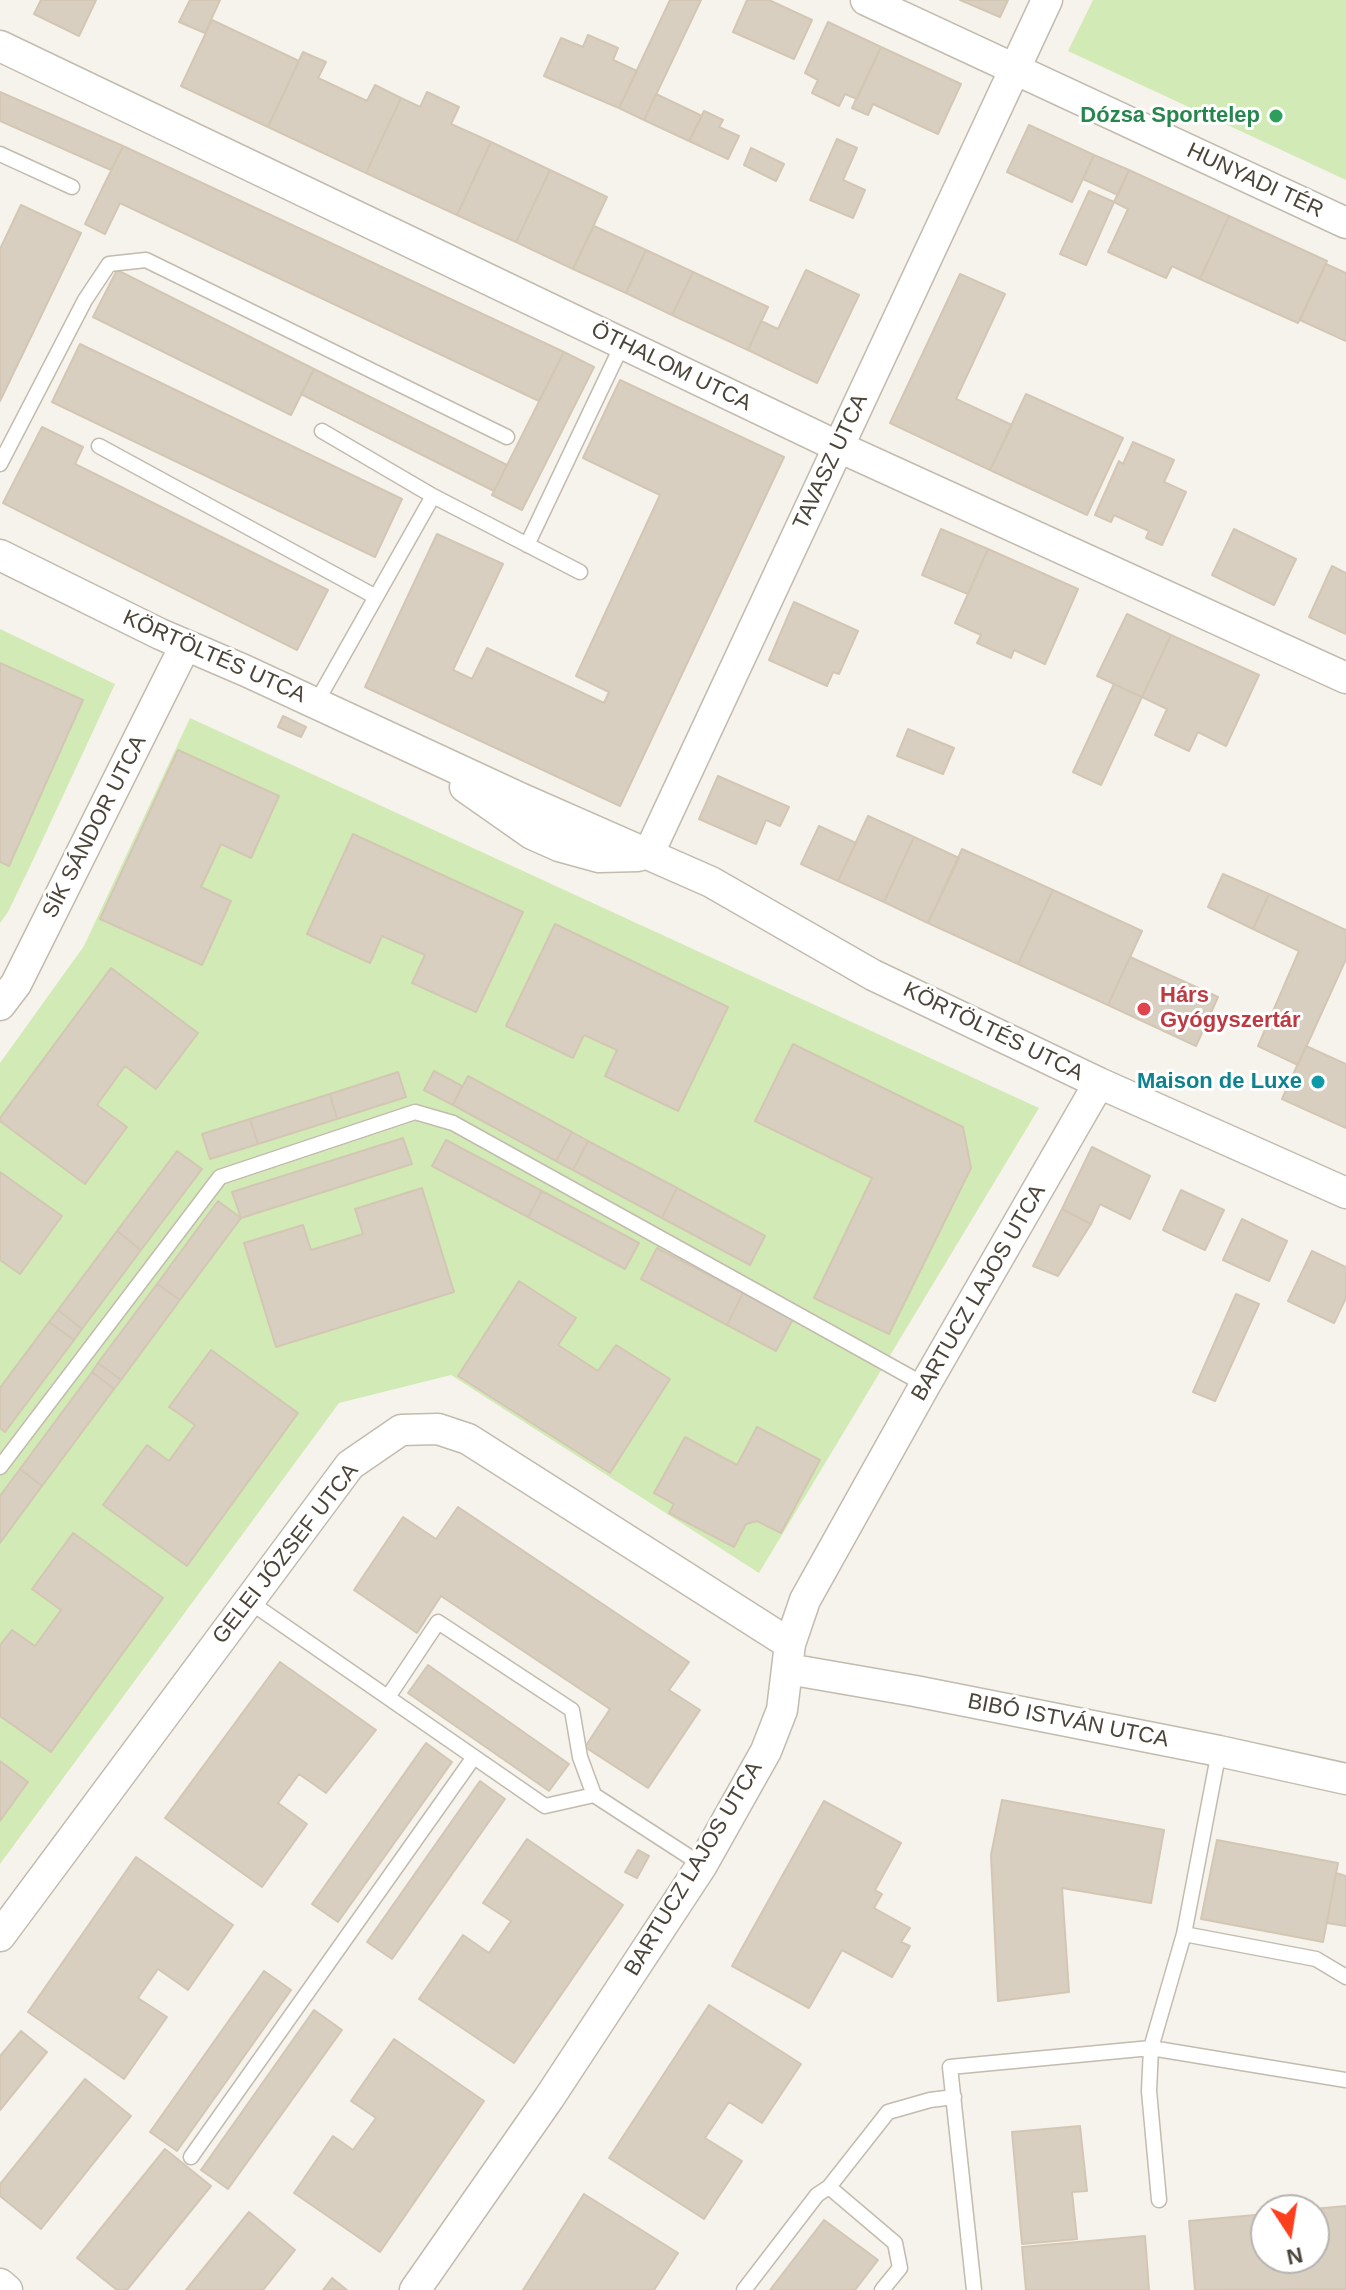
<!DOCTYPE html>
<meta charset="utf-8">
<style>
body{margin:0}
#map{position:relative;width:1346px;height:2290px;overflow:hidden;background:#f6f3ec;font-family:Arial,sans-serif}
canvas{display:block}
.north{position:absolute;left:1250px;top:2194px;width:80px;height:80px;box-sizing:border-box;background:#fff;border:2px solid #b7b4b0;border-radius:50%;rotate:168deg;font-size:22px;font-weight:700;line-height:32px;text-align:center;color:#4b4439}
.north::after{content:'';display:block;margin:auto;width:28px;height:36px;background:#fc3f1d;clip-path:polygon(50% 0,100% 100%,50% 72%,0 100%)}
</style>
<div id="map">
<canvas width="1346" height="2290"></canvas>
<div class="north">N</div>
</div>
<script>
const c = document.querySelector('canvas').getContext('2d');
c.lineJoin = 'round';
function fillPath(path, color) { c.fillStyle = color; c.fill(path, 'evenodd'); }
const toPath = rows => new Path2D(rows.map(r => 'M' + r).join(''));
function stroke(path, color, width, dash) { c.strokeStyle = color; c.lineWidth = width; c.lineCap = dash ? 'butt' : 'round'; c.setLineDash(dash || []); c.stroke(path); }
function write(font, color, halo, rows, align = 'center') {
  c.font = font + ' Arial,sans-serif'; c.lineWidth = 6; c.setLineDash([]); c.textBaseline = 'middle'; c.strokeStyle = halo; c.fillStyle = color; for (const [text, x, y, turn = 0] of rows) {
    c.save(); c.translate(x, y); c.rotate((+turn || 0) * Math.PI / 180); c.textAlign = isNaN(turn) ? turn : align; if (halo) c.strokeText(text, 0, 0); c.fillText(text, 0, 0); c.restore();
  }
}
fillPath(toPath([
 [1093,0,1346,0,1346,180,1068,51],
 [0,629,115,684,34,858,8,912,0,923],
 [190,718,1039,1108,759,1573,451,1375,339,1403,0,1864,0,1063,84,946]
]), '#d2eab5');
const building = toPath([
 [41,0,96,0,79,36,34,14,41,0],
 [190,0,220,0,205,33,179,22,190,0],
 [670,0,701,0,644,120,619,108,670,0],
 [747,0,769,0,812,20,794,59,733,32,747,0],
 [960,0,1008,0,1000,17,960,0],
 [212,20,299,61,268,127,181,86,212,20],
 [828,22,881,47,857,99,845,94,839,106,812,93,818,80,805,73,828,22],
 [588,35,618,48,613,60,637,71,619,108,544,76,561,38,583,47,588,35],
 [881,47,961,84,938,134,873,104,868,115,852,108,881,47],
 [303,52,326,62,318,78,367,101,375,85,401,98,366,173,268,127,303,52],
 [0,92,123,146,111,170,0,121,0,92],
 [427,92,459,107,451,124,491,142,457,215,366,173,401,98,420,107,427,92],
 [656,94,702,116,689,141,644,120,656,94],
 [704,111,723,120,719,127,739,136,728,159,689,141,704,111],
 [1029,125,1094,155,1072,202,1007,172,1029,125],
 [837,139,857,148,843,180,865,190,853,218,810,200,837,139],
 [491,142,550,170,516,242,457,215,491,142],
 [123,146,564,352,539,401,120,203,105,234,85,224,123,146],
 [751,148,784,164,776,181,744,165,751,148],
 [1094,155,1129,170,1118,195,1083,179,1094,155],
 [550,170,607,197,573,269,516,242,550,170],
 [1129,170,1229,216,1200,279,1172,266,1166,278,1108,252,1128,209,1114,202,1129,170],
 [1089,191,1114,202,1086,265,1060,254,1089,191],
 [21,205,81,233,0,401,0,249,21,205],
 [1229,216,1327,261,1298,323,1200,279,1229,216],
 [594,226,646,250,626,293,573,269,594,226],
 [646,250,693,272,672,315,626,293,646,250],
 [1326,264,1346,273,1346,341,1300,320,1326,264],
 [117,270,314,369,291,415,93,317,117,270],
 [806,270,859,295,817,383,748,350,761,321,778,329,806,270],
 [693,272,768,307,748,350,672,315,693,272],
 [960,274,1005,294,956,399,1012,425,990,470,890,423,960,274],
 [80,344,402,499,375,557,52,402,80,344],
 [564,352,594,367,522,510,492,495,564,352],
 [314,369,507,465,494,491,301,394,314,369],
 [620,380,784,457,620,806,365,687,437,534,503,564,453,670,472,679,487,648,604,703,609,692,576,676,660,495,583,458,620,380],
 [1026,394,1123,438,1087,515,990,470,1026,394],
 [42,427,83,447,75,464,328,590,297,650,3,503,42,427],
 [1133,442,1174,460,1164,482,1186,492,1162,545,1146,538,1149,531,1114,515,1111,522,1095,515,1119,461,1123,464,1133,442],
 [941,529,988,549,968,594,922,575,941,529],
 [1234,529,1296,559,1274,605,1212,575,1234,529],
 [988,549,1078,589,1045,664,1014,650,1011,658,977,643,981,635,955,623,988,549],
 [1332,566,1346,573,1346,634,1309,617,1332,566],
 [794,602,858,631,839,674,833,672,827,686,769,660,794,602],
 [1127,614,1171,635,1142,697,1097,676,1127,614],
 [1171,635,1259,675,1226,746,1198,732,1189,751,1155,735,1167,709,1142,697,1171,635],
 [0,663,83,700,9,866,0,862,0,663],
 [1114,684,1142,697,1101,785,1073,772,1114,684],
 [283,716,306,727,301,737,278,727,283,716],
 [908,729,954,748,943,774,897,756,908,729],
 [178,750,279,796,251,858,221,844,201,887,231,901,202,965,100,919,178,750],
 [718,776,789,807,780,826,766,820,756,844,699,819,718,776],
 [868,816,914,837,884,902,838,881,868,816],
 [819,826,856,843,838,881,801,864,819,826],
 [353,834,523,912,476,1012,412,983,425,955,382,936,370,963,307,934,353,834],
 [914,837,959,858,928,923,884,902,914,837],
 [962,849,1053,890,1018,964,928,923,962,849],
 [1223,874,1269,894,1253,929,1208,907,1223,874],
 [1053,890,1142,931,1108,1005,1018,964,1053,890],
 [1269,894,1346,930,1346,959,1298,1065,1258,1046,1299,951,1253,929,1269,894],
 [555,924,728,1007,678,1111,605,1076,617,1050,584,1035,573,1058,506,1026,555,924],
 [1130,957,1218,997,1196,1046,1108,1005,1130,957],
 [111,968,198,1033,156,1089,125,1066,97,1105,127,1127,85,1184,0,1121,0,1118,111,968],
 [793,1044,963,1127,971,1168,889,1334,814,1298,872,1178,755,1121,793,1044],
 [1306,1046,1346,1064,1346,1128,1282,1099,1306,1046],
 [434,1071,462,1086,453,1105,424,1090,434,1071],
 [398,1072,406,1097,337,1119,330,1094,398,1072],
 [468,1076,572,1132,556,1161,453,1105,468,1076],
 [330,1094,337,1119,258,1144,250,1119,330,1094],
 [250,1119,258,1144,210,1159,202,1134,250,1119],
 [572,1132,588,1141,573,1170,556,1161,572,1132],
 [403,1138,412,1164,241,1218,232,1192,403,1138],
 [446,1140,542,1191,528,1217,432,1166,446,1140],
 [588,1141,677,1188,662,1218,573,1170,588,1141],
 [1092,1147,1150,1176,1130,1219,1100,1204,1091,1224,1062,1209,1092,1147],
 [177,1151,202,1169,141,1250,117,1231,177,1151],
 [0,1172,62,1216,20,1274,0,1260,0,1172],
 [422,1188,454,1292,276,1347,244,1243,303,1225,311,1250,363,1234,355,1209,422,1188],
 [677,1188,765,1236,750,1265,662,1218,677,1188],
 [1181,1190,1224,1210,1205,1250,1163,1230,1181,1190],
 [542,1191,639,1243,625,1269,528,1217,542,1191],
 [218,1201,241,1218,180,1300,157,1284,218,1201],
 [1062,1209,1091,1224,1058,1276,1033,1266,1062,1209],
 [1242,1219,1287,1241,1269,1281,1223,1260,1242,1219],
 [117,1231,141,1250,82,1329,58,1310,117,1231],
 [657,1248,743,1293,727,1325,641,1279,657,1248],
 [1312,1251,1346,1267,1346,1298,1334,1323,1288,1301,1312,1251],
 [519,1281,576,1318,558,1345,598,1371,616,1345,670,1379,610,1473,458,1376,519,1281],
 [157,1284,180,1300,121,1380,98,1363,157,1284],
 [743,1293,793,1319,776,1351,727,1325,743,1293],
 [1236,1294,1259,1304,1215,1401,1193,1392,1236,1294],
 [58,1310,82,1329,74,1340,49,1322,58,1310],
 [49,1322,74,1340,5,1432,0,1428,0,1388,49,1322],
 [211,1350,298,1413,187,1566,103,1505,147,1445,169,1461,195,1425,169,1407,211,1350],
 [98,1363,121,1380,114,1389,92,1372,98,1363],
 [92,1372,114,1389,42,1486,20,1469,92,1372],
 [757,1427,820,1460,781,1533,757,1521,746,1524,734,1547,669,1513,674,1504,654,1493,685,1437,737,1465,757,1427],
 [20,1469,42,1486,0,1543,0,1496,20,1469],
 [458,1507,689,1662,669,1690,700,1710,648,1788,585,1747,610,1709,441,1596,417,1633,354,1590,403,1517,436,1539,458,1507],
 [73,1533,163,1598,51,1752,0,1716,0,1645,12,1630,35,1646,61,1610,32,1589,73,1533],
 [280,1662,376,1730,326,1793,299,1774,278,1803,307,1824,262,1887,165,1818,280,1662],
 [428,1665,569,1764,549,1791,408,1693,428,1665],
 [426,1743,452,1762,338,1922,312,1904,426,1743],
 [0,1761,28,1782,0,1821,0,1761],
 [480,1781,505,1799,392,1959,367,1942,480,1781],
 [1002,1800,1164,1830,1151,1903,1062,1888,1069,1992,998,2001,991,1855,1002,1800],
 [824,1801,901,1843,875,1890,882,1894,874,1908,910,1928,901,1942,910,1946,892,1977,842,1950,809,2008,732,1966,824,1801],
 [527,1839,623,1905,514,2063,419,1999,463,1935,489,1953,511,1921,483,1903,527,1839],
 [1217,1840,1338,1863,1323,1942,1201,1919,1217,1840],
 [638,1850,649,1856,637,1878,625,1872,638,1850],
 [136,1857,233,1925,188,1990,158,1969,138,1998,167,2017,124,2079,28,2012,136,1857],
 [1336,1873,1346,1876,1346,1926,1327,1923,1336,1873],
 [264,1971,291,1990,177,2151,150,2132,264,1971],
 [709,2005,801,2064,762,2123,729,2102,705,2138,742,2161,704,2219,609,2158,709,2005],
 [314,2010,342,2030,228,2189,201,2170,314,2010],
 [21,2031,47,2052,0,2110,0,2056,21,2031],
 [394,2039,484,2101,380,2252,294,2193,333,2136,353,2150,376,2118,351,2101,394,2039],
 [85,2079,131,2116,41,2229,0,2196,0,2184,85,2079],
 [1080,2126,1087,2191,1072,2192,1077,2239,1022,2244,1012,2132,1080,2126],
 [165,2149,211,2186,127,2290,117,2290,77,2258,165,2149],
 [584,2194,678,2253,654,2290,523,2290,584,2194],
 [1346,2206,1346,2289,1195,2290,1189,2221,1266,2214,1266,2258,1314,2258,1314,2210,1302,2210,1346,2206],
 [249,2212,295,2250,263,2290,186,2290,249,2212],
 [824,2220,878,2260,855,2290,770,2290,824,2220],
 [1145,2236,1149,2290,1026,2290,1022,2247,1145,2236],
 [332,2278,347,2290,323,2290,332,2278]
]);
fillPath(building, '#d8cfc1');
stroke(building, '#d3c7b4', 2);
const lane = toPath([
 [0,154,72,187],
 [322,431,433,496],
 [99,446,376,597],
 [0,464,85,300,109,264,146,260,507,437],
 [527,545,623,343],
 [316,703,433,496,580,572],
 [0,1467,220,1177,415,1112,453,1123,925,1385],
 [247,1600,545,1806,594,1795,702,1865],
 [388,1697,438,1622,572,1710,580,1757,594,1795],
 [1184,1934,1316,1959,1346,1977],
 [191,2157,474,1757],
 [829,2187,895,2243,900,2268,882,2290],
 [1159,2200,1149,2091,1151,2048,1184,1934,1219,1751],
 [744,2290,817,2195,829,2187,888,2112,930,2100,954,2097],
 [974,2290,950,2067,1151,2048,1346,2080]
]);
const street = toPath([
 [866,0,1346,223],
 [0,46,839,447,1346,678],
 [0,555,160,634,246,671,520,798,711,882,873,975,1099,1083,1346,1193],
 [465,787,532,834,559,846,599,857,638,856],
 [648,855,1047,0],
 [0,1005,16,984,185,646],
 [788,1669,915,1691,1219,1751,1346,1779],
 [0,1936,350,1465,401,1430,438,1429,468,1439,790,1644],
 [0,2284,7,2290],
 [415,2290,549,2098,702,1865,766,1751,782,1710,790,1644,805,1600,925,1385,1099,1083]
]);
stroke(lane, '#c2bbae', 17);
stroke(street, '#c2bbae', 33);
stroke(lane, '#fff', 14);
stroke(street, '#fff', 30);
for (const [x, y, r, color] of [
 [1276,116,8,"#2e9e5b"],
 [1144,1009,8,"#e0444e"],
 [1318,1082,8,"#0f9aa8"]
]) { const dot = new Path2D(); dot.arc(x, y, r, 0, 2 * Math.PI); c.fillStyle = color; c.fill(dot); stroke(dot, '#fff', 3); }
write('bold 22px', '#27864d', '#fff', [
 ["Dózsa Sporttelep",1260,116]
], 'right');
write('22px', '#4b4439', '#fff', [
 ["HUNYADI TÉR",1255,181,25],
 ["ÖTHALOM UTCA",671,367,26],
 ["TAVASZ UTCA",831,462,-65],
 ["KÖRTÖLTÉS UTCA",214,657,24],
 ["SÍK SÁNDOR UTCA",95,827,-63],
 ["KÖRTÖLTÉS UTCA",993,1032,26],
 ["BARTUCZ LAJOS UTCA",979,1293,-60],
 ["GELEI JÓZSEF UTCA",286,1554,-52],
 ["BIBÓ ISTVÁN UTCA",1068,1721,11],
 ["BARTUCZ LAJOS UTCA",694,1869,-59]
]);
write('bold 22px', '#be3a42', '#fff', [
 ["Hárs",1160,996],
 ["Gyógyszertár",1160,1021]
], 'left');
write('bold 22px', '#0d838f', '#fff', [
 ["Maison de Luxe",1302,1082]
], 'right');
</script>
